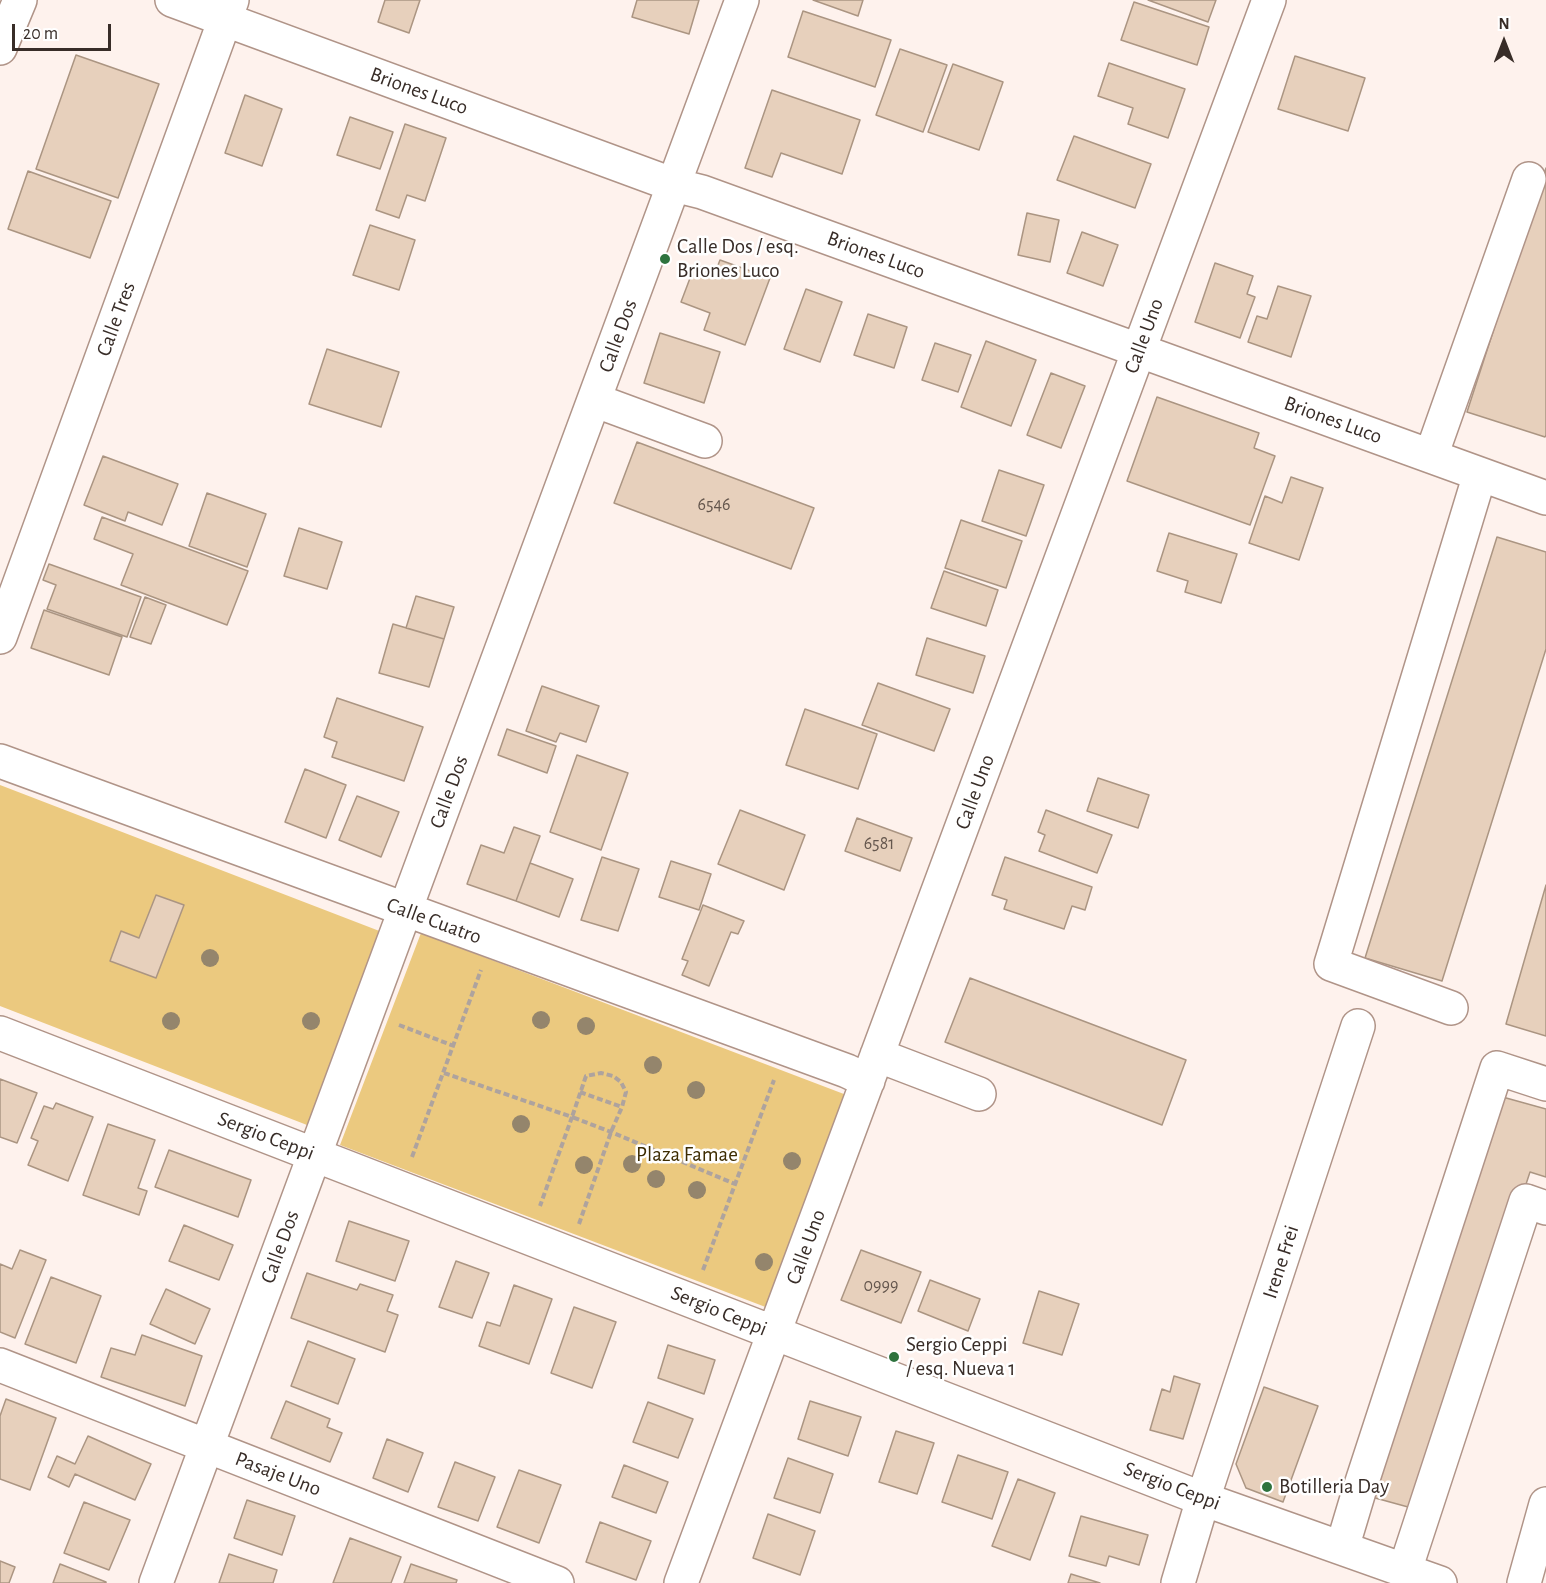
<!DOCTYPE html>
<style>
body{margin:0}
#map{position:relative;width:1546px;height:1583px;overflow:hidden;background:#fef2ed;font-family:"Alegreya Sans",sans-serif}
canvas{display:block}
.north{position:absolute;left:1474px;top:12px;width:60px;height:60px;-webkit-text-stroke:4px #fff;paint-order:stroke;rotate:0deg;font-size:16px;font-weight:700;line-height:24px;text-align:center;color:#382d28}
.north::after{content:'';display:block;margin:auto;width:21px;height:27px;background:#382d28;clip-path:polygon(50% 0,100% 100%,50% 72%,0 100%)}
.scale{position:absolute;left:12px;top:24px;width:99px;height:27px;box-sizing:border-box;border:3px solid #382d28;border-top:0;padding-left:8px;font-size:18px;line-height:21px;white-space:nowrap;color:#382d28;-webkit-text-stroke:4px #fff;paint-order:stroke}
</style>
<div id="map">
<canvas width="1546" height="1583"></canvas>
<div class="north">N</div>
<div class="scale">20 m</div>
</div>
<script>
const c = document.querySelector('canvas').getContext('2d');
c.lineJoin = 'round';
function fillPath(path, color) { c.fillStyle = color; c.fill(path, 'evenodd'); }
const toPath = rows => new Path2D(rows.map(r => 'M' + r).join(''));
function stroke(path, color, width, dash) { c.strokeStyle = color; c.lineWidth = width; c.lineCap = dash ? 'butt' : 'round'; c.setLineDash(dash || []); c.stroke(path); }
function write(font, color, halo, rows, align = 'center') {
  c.font = font + ' "Alegreya Sans",sans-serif'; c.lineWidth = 5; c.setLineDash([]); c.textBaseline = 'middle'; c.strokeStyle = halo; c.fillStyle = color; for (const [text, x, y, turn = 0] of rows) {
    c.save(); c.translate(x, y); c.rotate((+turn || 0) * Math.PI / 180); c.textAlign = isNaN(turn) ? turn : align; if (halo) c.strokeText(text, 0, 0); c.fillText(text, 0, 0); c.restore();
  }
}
fillPath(toPath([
 [0,785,382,932,307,1125,0,1006],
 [421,933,857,1099,776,1311,340,1145]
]), '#ebc97f');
const building = toPath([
 [385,0,420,0,409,33,378,22,385,0],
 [637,0,699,0,689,34,632,17,637,0],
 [813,0,863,0,858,16,813,0],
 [1148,0,1216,0,1208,22,1148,0],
 [1134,2,1209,27,1197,65,1121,40,1134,2],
 [803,11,891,40,875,87,788,57,803,11],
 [900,49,947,65,923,132,876,115,900,49],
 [76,55,159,84,118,198,36,169,76,55],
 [1295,56,1365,78,1348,131,1278,109,1295,56],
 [1109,63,1185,89,1168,138,1128,124,1133,108,1098,96,1109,63],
 [953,64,1003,82,979,150,928,132,953,64],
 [772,90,860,120,842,174,781,153,772,177,745,168,772,90],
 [245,95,282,109,262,166,225,153,245,95],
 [350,117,393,132,380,169,337,155,350,117],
 [405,124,446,138,425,201,407,195,399,218,376,210,405,124],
 [1074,136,1151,164,1135,208,1057,180,1074,136],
 [1546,168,1546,435,1545,437,1467,412,1546,168],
 [28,171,111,201,90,258,8,229,28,171],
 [1027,213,1059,220,1050,262,1018,255,1027,213],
 [370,225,415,240,399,290,353,275,370,225],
 [1082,232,1118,245,1103,286,1067,273,1082,232],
 [720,260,770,278,745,345,704,330,710,313,681,302,695,265,715,273,720,260],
 [1215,263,1253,276,1247,294,1255,297,1240,338,1195,322,1215,263],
 [1278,286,1311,296,1291,357,1248,342,1257,316,1267,319,1278,286],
 [806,289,842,302,820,362,784,349,806,289],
 [868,314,907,327,894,368,854,355,868,314],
 [660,333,720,352,704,403,644,383,660,333],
 [986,341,1036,360,1011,426,961,407,986,341],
 [935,343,971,355,958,392,922,380,935,343],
 [327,349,399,372,381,427,309,404,327,349],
 [1051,373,1085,386,1061,448,1027,435,1051,373],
 [1157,397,1259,433,1254,448,1275,456,1250,525,1127,481,1157,397],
 [637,442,814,508,791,569,614,503,637,442],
 [103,456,178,484,162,525,128,512,125,521,84,505,103,456],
 [999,470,1044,485,1026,536,982,521,999,470],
 [1291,477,1323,488,1299,560,1249,543,1265,496,1282,503,1291,477],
 [207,493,266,514,247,567,189,546,207,493],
 [102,517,248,571,227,625,121,585,133,554,94,539,102,517],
 [961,520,1022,541,1006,588,945,568,961,520],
 [299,528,342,542,327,589,284,576,299,528],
 [1169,533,1237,554,1221,603,1185,592,1188,581,1157,571,1169,533],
 [1497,537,1546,552,1546,649,1442,981,1365,958,1497,537],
 [49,564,141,597,127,637,47,609,56,585,43,580,49,564],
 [944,571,998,590,986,626,931,608,944,571],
 [416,596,454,607,444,639,406,628,416,596],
 [145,597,166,605,151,644,130,637,145,597],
 [44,610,122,637,109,675,31,648,44,610],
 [393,624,444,639,429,687,379,673,393,624],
 [927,638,985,656,973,693,916,675,927,638],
 [878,683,950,709,934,751,862,725,878,683],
 [542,686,599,706,586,742,560,733,556,742,526,731,542,686],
 [337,698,423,727,404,781,332,757,337,742,324,737,337,698],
 [805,709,877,734,858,789,786,765,805,709],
 [507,729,556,746,547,773,498,755,507,729],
 [577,755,628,773,601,850,550,832,577,755],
 [305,769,346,785,326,838,285,822,305,769],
 [1098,778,1149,795,1138,828,1087,811,1098,778],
 [357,796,399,812,381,857,339,840,357,796],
 [740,810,805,835,784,890,718,864,740,810],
 [1046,810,1112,835,1097,873,1039,851,1045,835,1038,832,1046,810],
 [857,818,912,838,900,871,845,851,857,818],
 [514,827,540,836,516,901,467,884,481,845,504,853,514,827],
 [602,857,639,869,618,931,581,920,602,857],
 [1005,857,1092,887,1085,910,1072,906,1064,929,1004,909,1007,900,992,895,1005,857],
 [671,861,711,874,699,910,659,897,671,861],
 [530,863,573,879,559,917,516,901,530,863],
 [1546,885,1546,1036,1506,1024,1546,885],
 [156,895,184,905,156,978,110,961,121,931,139,938,156,895],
 [703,905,744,921,738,934,731,932,709,986,682,975,688,961,682,959,703,905],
 [970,978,1186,1060,1162,1125,945,1042,970,978],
 [0,1079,37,1093,17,1143,0,1137,0,1079],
 [1499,1096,1546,1109,1546,1177,1530,1172,1419,1510,1368,1496,1499,1096],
 [56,1103,93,1117,68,1181,28,1165,38,1141,31,1138,44,1106,53,1109,56,1103],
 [108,1124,155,1140,138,1188,147,1191,139,1215,83,1195,108,1124],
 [169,1150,251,1180,238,1217,155,1187,169,1150],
 [349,1221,409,1241,395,1281,336,1261,349,1221],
 [184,1225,233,1245,219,1280,169,1261,184,1225],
 [20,1250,46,1260,15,1338,0,1332,0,1264,12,1269,20,1250],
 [861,1250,921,1272,901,1323,841,1300,861,1250],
 [456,1261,489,1273,472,1318,439,1307,456,1261],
 [307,1273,357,1290,360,1284,393,1295,387,1311,398,1315,385,1352,291,1318,307,1273],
 [51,1277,101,1296,76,1363,25,1344,51,1277],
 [930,1280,980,1299,968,1331,918,1311,930,1280],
 [514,1285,552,1299,529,1364,479,1346,487,1322,500,1326,514,1285],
 [166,1289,210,1309,195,1344,150,1324,166,1289],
 [1039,1291,1079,1304,1062,1355,1023,1343,1039,1291],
 [574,1307,616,1322,592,1388,551,1373,574,1307],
 [142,1335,202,1356,185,1406,101,1377,111,1348,135,1355,142,1335],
 [308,1341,355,1359,338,1404,291,1386,308,1341],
 [668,1345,715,1360,704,1394,658,1378,668,1345],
 [1174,1376,1200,1384,1183,1439,1150,1430,1162,1389,1170,1392,1174,1376],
 [1264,1387,1318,1406,1283,1502,1246,1488,1236,1464,1264,1387],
 [6,1399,56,1418,30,1490,0,1479,0,1416,6,1399],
 [286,1401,330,1419,327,1427,342,1433,330,1462,271,1438,286,1401],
 [810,1401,861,1417,848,1456,798,1439,810,1401],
 [648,1402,693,1419,678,1458,633,1442,648,1402],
 [896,1431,934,1443,917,1494,879,1482,896,1431],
 [88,1436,151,1464,135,1500,75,1474,69,1487,48,1477,57,1456,75,1464,88,1436],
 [387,1439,423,1453,408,1492,373,1478,387,1439],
 [958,1455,1008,1472,992,1519,942,1502,958,1455],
 [788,1458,833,1474,820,1513,774,1498,788,1458],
 [455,1462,495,1477,478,1521,438,1507,455,1462],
 [624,1465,668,1482,656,1513,612,1497,624,1465],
 [519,1470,561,1485,539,1543,497,1527,519,1470],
 [1018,1479,1055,1493,1030,1560,992,1546,1018,1479],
 [247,1500,295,1516,282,1555,234,1538,247,1500],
 [84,1502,130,1520,109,1570,64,1553,84,1502],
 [768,1514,815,1531,800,1575,753,1558,768,1514],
 [1081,1516,1148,1535,1139,1565,1109,1556,1106,1566,1069,1556,1081,1516],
 [600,1522,651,1541,636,1580,586,1562,600,1522],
 [350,1538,401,1557,391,1583,333,1583,350,1538],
 [229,1554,277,1570,273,1583,219,1583,229,1554],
 [0,1561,15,1567,9,1583,0,1583,0,1561],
 [60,1564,106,1582,106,1583,53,1583,60,1564],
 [411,1564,457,1580,456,1583,404,1583,411,1564],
 [1071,1574,1100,1583,1068,1583,1071,1574]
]);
fillPath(building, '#e7d0bc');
stroke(building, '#ab9582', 1.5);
const minor = toPath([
 [172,0,674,185,702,192,1546,498],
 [594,400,705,441],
 [1431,456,1529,179],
 [0,637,232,0],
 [0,761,847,1071,868,1081],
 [1451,1008,1331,964,1480,474],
 [0,1033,1203,1499,1440,1583],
 [877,1055,979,1094],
 [0,1365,557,1583],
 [1342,1548,1360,1488,1497,1068,1546,1084],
 [1405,1570,1526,1201,1546,1208],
 [156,1583,742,0],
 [681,1583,1269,0],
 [1178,1583,1203,1499,1358,1026],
 [1524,1583,1546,1504]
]);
const major = toPath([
 [0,48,20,0]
]);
stroke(minor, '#b09488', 36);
stroke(major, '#b09488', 36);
stroke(toPath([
 [399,1025,454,1046],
 [444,1073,572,1117,540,1206],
 [580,1092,622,1107],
 [412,1157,481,970],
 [579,1224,611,1132,622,1107,626,1092,621,1082,613,1076,601,1073,586,1076,572,1117,611,1132,735,1184],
 [703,1270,774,1080]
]), '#aea39e', 4, [6, 3]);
stroke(minor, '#fff', 33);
stroke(major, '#fff', 33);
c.fillStyle = '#94856c';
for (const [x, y] of [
 [210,958],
 [541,1020],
 [171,1021],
 [311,1021],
 [586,1026],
 [653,1065],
 [696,1090],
 [521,1124],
 [792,1161],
 [632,1164],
 [584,1165],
 [656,1179],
 [697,1190],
 [764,1262]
]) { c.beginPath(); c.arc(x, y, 9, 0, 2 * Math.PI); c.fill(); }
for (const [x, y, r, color] of [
 [665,259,6,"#2e733e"],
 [894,1357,6,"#2e733e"],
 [1267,1487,6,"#2e733e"]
]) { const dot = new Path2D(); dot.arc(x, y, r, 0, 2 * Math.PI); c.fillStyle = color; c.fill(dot); stroke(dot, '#fff', 2); }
write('18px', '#64564d', null, [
 ["6546",714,505],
 ["6581",879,844],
 ["0999",881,1286]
]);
write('21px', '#382d28', '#fff', [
 ["Briones Luco",419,91,20],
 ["Briones Luco",876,255,20],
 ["Calle Tres",116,319,-70],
 ["Calle Dos",618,336,-70],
 ["Calle Uno",1144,336,-70],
 ["Briones Luco",1333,420,20],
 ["Calle Dos",449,792,-70],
 ["Calle Uno",975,792,-70],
 ["Calle Cuatro",434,921,20],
 ["Sergio Ceppi",266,1136,21],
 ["Calle Dos",280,1247,-70],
 ["Calle Uno",806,1247,-70],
 ["Irene Frei",1281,1262,-72],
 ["Sergio Ceppi",719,1311,22],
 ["Pasaje Uno",278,1474,21],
 ["Sergio Ceppi",1172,1486,21]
]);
write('21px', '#382d28', '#fff', [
 ["Calle Dos / esq.",677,247],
 ["Briones Luco",677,271],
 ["Sergio Ceppi",906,1345],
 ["/ esq. Nueva 1",906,1369],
 ["Botilleria Day",1279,1487]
], 'left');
write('21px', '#3d2c02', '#fff', [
 ["Plaza Famae",687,1155]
]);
</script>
